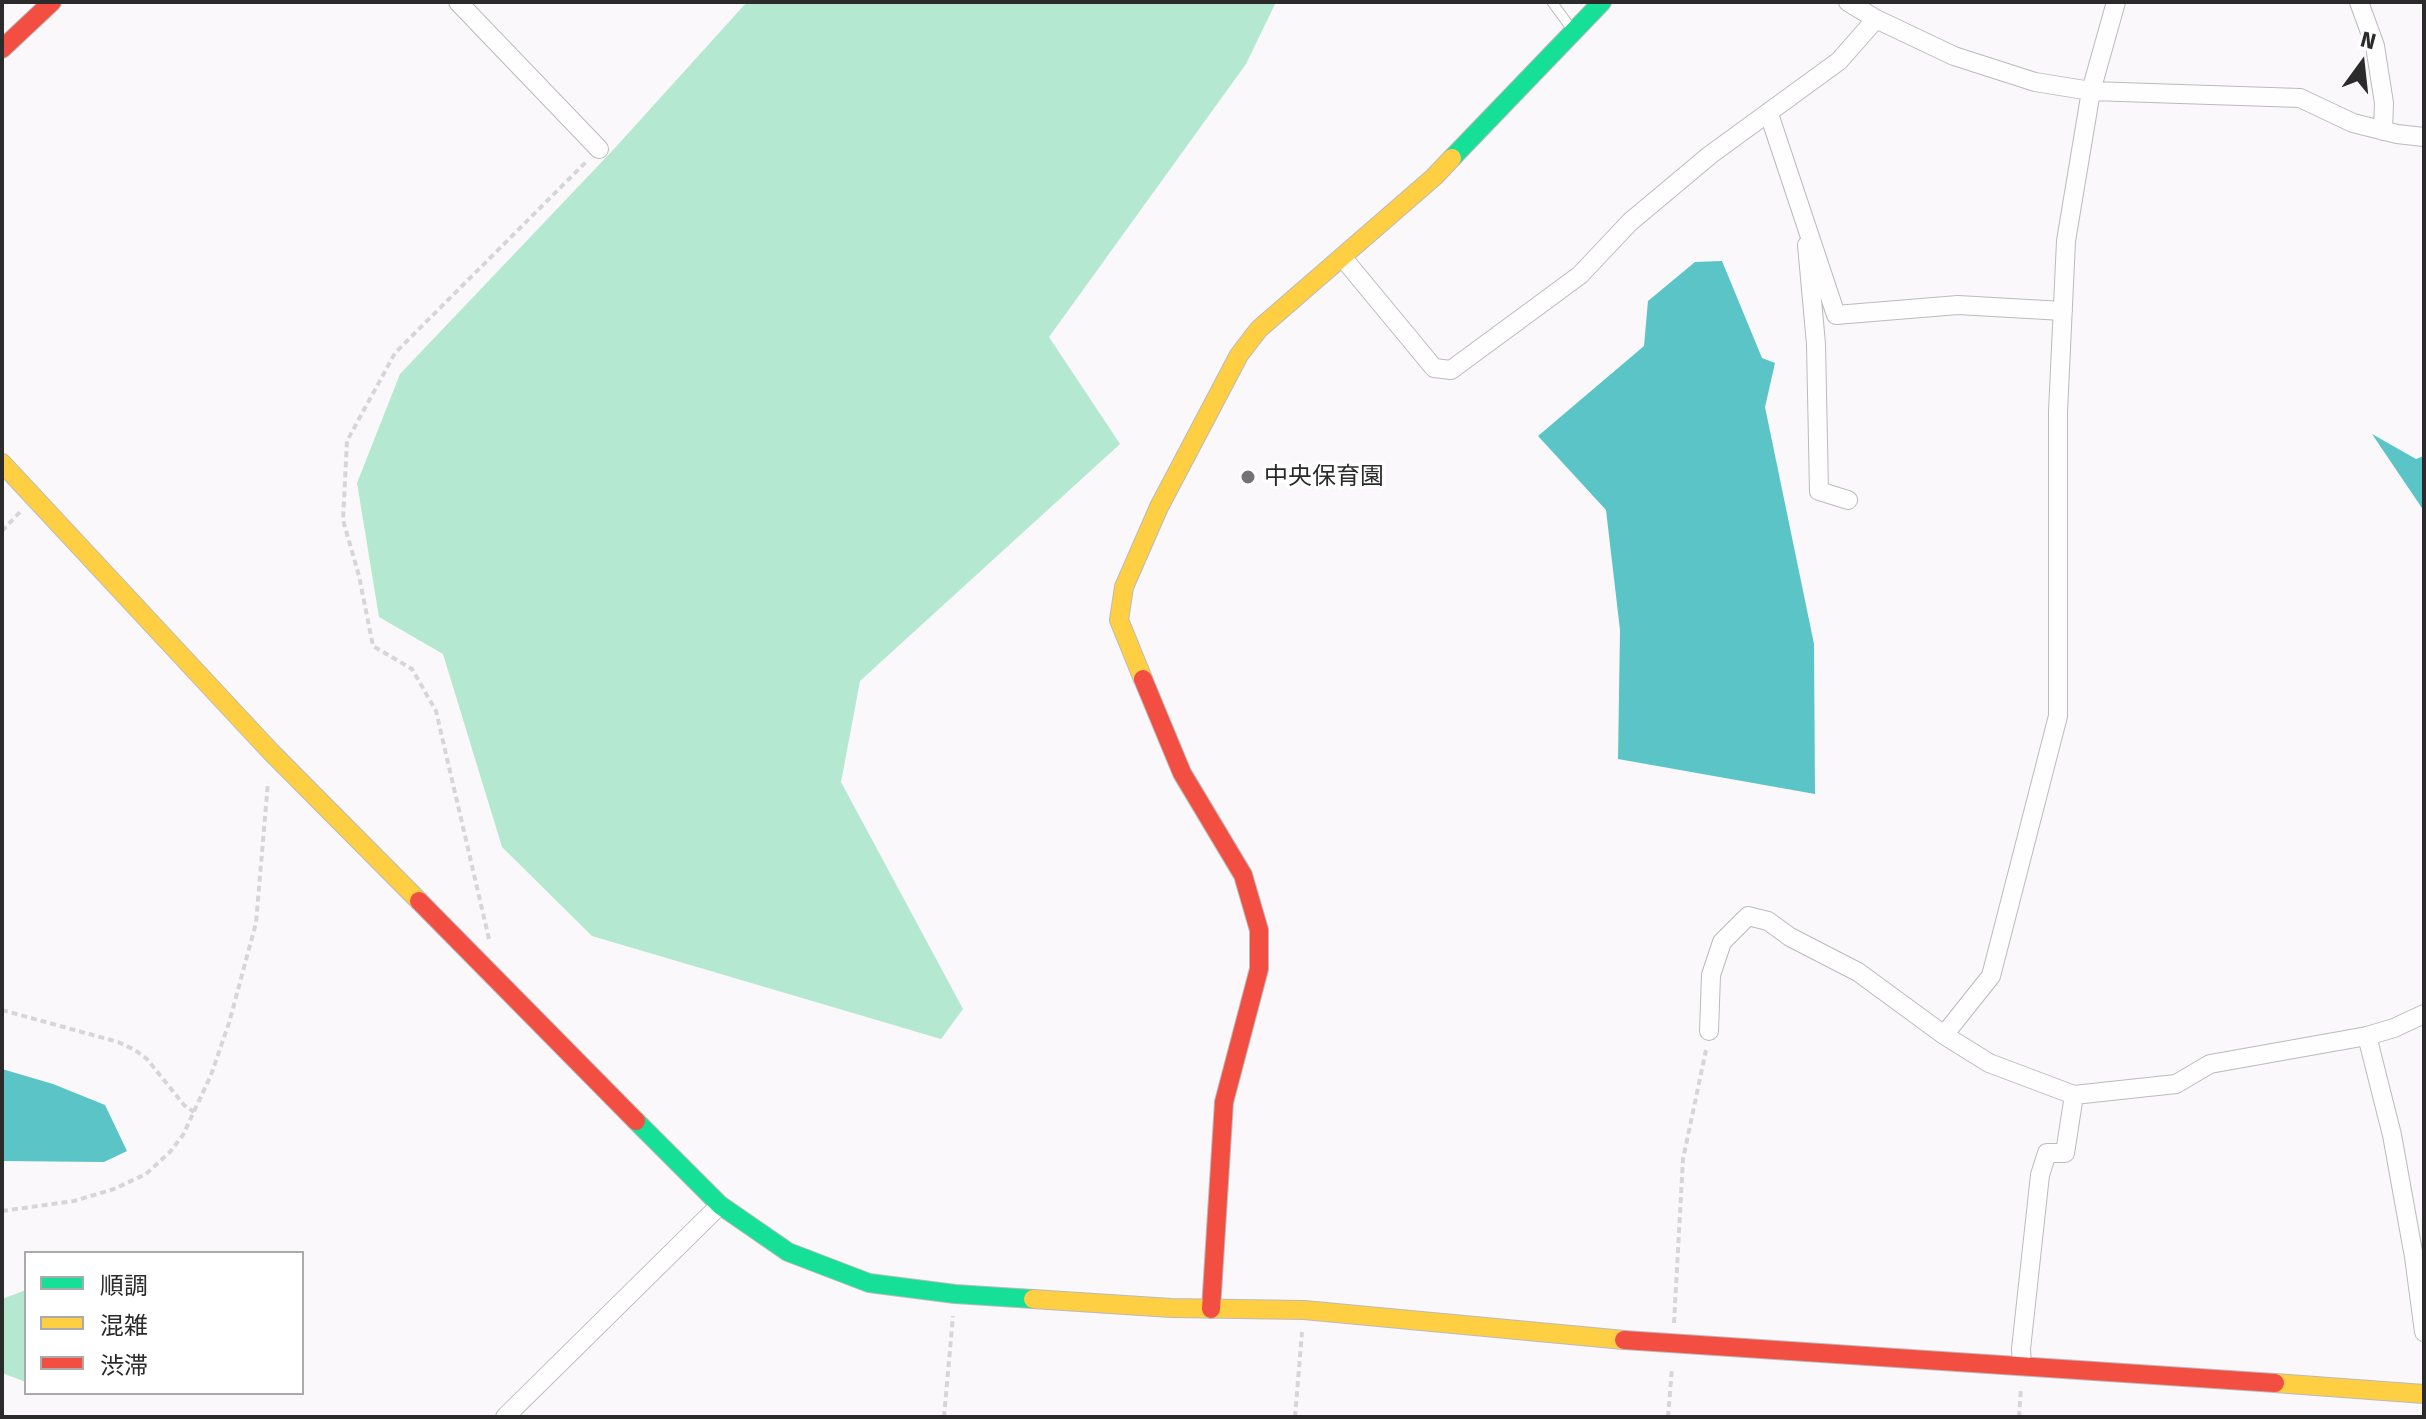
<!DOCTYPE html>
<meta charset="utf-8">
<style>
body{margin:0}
#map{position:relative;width:2426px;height:1419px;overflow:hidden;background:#faf8fb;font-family:"Fira Sans","Noto Sans JP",sans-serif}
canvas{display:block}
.frame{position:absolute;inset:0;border:4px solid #2c2b2c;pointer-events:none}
.legend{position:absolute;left:24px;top:1251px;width:280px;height:144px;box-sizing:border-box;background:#fff;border:2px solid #abaaab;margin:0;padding:10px 14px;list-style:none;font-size:24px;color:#2c2b2c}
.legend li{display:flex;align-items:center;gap:16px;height:40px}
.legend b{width:40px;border:2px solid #abaaab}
.north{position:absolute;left:2322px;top:24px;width:80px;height:80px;-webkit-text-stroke:6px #fff;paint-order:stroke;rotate:15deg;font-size:22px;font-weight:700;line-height:32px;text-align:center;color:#2c2b2c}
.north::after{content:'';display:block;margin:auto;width:28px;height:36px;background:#2c2b2c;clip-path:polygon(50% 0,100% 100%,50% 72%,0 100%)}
</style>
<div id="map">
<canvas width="2426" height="1419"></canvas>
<div class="frame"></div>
<ul class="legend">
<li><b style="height:10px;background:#16e098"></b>順調</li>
<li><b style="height:10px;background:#ffcf43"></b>混雑</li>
<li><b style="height:10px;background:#f24e42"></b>渋滞</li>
</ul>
<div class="north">N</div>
</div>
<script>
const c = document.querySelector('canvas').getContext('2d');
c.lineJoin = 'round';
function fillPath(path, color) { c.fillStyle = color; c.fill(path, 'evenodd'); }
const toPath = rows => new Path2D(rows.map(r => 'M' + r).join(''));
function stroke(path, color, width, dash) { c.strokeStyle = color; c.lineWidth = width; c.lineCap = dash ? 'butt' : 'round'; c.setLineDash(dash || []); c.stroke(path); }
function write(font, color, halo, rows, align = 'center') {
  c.font = font + ' "Fira Sans","Noto Sans JP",sans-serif'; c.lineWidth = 7; c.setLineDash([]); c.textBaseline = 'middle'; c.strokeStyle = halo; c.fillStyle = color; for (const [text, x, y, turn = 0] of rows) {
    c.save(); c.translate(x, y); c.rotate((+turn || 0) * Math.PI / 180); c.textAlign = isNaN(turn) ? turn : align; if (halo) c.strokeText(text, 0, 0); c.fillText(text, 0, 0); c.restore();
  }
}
fillPath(toPath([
 [747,2,1276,2,1246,64,1049,337,1120,444,860,681,841,782,963,1009,941,1039,592,936,502,847,443,654,379,617,357,483,400,374,614,149],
 [26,1290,26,1382,2,1373,2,1299]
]), '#b5e8d0');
fillPath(toPath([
 [1722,261,1762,358,1775,363,1765,407,1814,644,1815,794,1618,759,1620,630,1606,510,1538,436,1644,346,1648,301,1695,262],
 [2372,434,2416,459,2424,456,2424,511],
 [2,1069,53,1084,105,1105,127,1151,104,1162,2,1161]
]), '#5ac4c7');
const lane = toPath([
 [1552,2,1571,28]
]);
const street = toPath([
 [458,2,599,149],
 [1848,2,1876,19,1954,56,2035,82,2091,91,2300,98,2353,123,2397,134,2424,137],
 [2359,2,2375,46,2384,103,2383,131],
 [1769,114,1836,315,1958,305,2063,311],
 [1807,245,1816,344,1819,491,1848,500],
 [1343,258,1434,368,1451,370,1580,275,1630,222,1710,155,1839,61,1876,19],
 [1709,1031,1711,975,1722,942,1748,916,1768,921,1790,937,1858,972,1944,1035,1989,1063,2074,1095,2176,1084,2210,1064,2367,1036,2394,1028,2424,1014],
 [1944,1035,1991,976,2058,716,2058,412,2066,241,2091,91,2116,2],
 [2367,1036,2392,1135,2414,1257,2424,1332],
 [2022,1365,2021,1349,2040,1175,2047,1153,2065,1153,2074,1095],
 [505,1417,720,1205]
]);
const fast = toPath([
 [1452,158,1602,2],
 [636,1121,720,1205,788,1252,869,1283,955,1294,1033,1299]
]);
const slow = toPath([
 [2,463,271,752,419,901],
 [1143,679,1119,620,1124,587,1159,507,1239,355,1259,329,1434,177,1452,158],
 [1033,1299,1171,1308,1304,1310,1624,1340],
 [2275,1383,2424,1394]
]);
const jam = toPath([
 [2,49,52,2],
 [1143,679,1182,773,1243,875,1259,930,1259,969,1224,1102,1211,1309],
 [419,901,636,1121],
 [1624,1340,2275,1383]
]);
stroke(lane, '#bbbabc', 11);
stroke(street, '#bbbabc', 20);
stroke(fast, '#bbbabc', 20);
stroke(slow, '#bbbabc', 20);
stroke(jam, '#bbbabc', 20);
stroke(toPath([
 [2,531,20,512],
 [489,939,436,711,412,669,373,646,359,576,343,520,347,441,395,353,586,162],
 [2,1010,118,1042,135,1050,147,1059,184,1105,194,1112],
 [2,1211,74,1201,114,1189,146,1174,170,1152,183,1135,211,1075,229,1023,256,923,268,782],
 [1674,1323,1683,1159,1706,1050],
 [944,1417,953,1316],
 [1295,1417,1302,1332],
 [1668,1417,1672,1368],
 [2019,1417,2021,1387]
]), '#d7d6d7', 4, [6, 4]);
stroke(lane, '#fefefe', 9);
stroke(street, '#fefefe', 18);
stroke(fast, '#16e098', 18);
stroke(slow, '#ffcf43', 18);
stroke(jam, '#f24e42', 18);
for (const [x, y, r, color] of [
 [1248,477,8,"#747374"]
]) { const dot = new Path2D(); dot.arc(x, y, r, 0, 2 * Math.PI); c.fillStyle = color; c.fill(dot); stroke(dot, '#fff', 3); }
write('24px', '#2c2b2c', '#fff', [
 ["中央保育園",1264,477]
], 'left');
</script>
